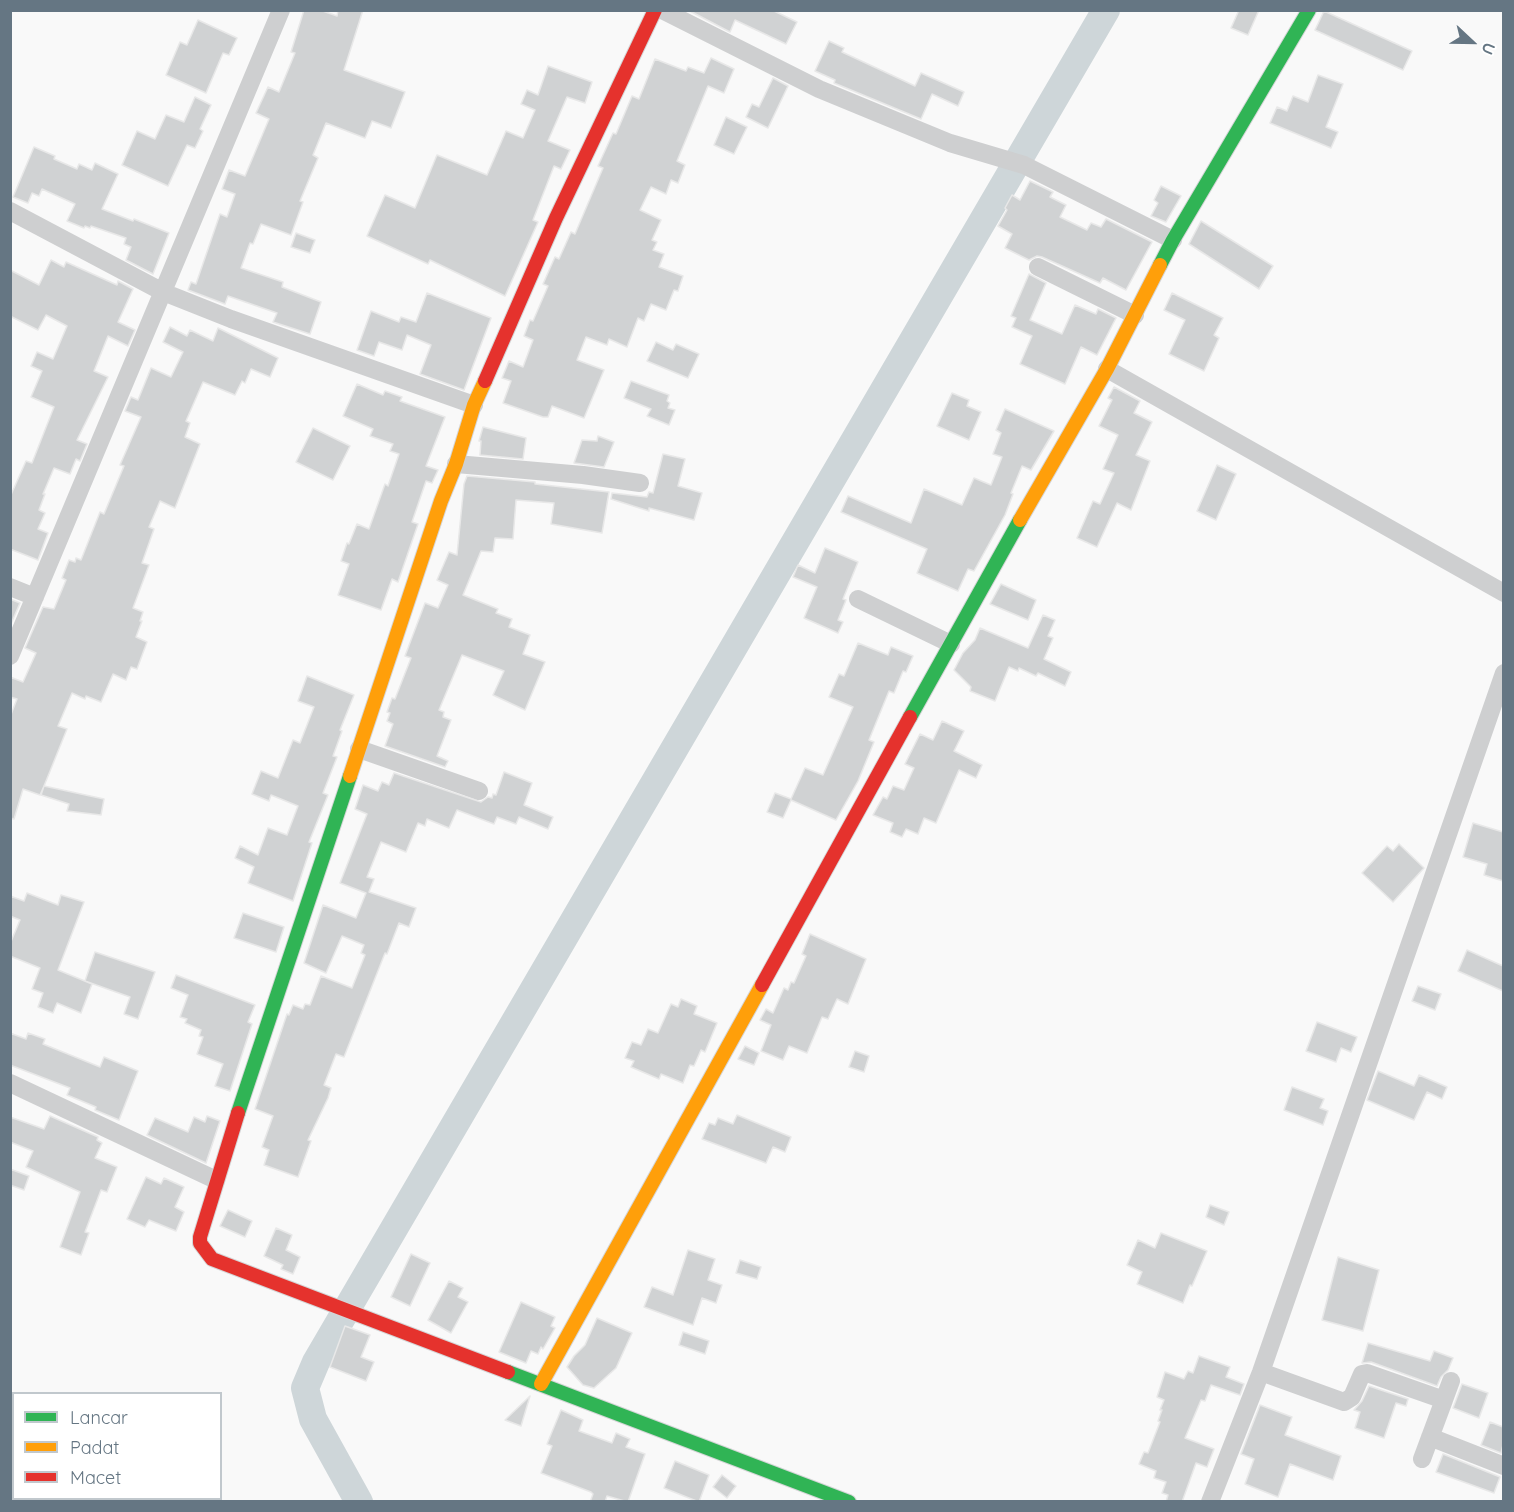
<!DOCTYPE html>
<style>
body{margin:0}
#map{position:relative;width:1514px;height:1512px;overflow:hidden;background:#f9f9f9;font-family:Quicksand,sans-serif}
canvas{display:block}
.frame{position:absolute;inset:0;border:12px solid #657683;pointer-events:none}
.legend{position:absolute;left:12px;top:1392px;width:210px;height:108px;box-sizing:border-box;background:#fff;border:2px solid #c1c8cd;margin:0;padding:8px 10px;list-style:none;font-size:18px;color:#657683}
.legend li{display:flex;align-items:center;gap:12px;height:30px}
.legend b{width:30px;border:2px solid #c1c8cd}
.north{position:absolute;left:1442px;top:12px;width:60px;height:60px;-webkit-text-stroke:4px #fff;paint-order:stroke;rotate:112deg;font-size:16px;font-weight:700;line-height:24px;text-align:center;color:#657683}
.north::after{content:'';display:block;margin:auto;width:21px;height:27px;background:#657683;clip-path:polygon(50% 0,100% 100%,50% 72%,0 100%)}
</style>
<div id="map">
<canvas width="1514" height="1512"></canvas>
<div class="frame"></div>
<ul class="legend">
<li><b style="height:8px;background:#30b455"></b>Lancar</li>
<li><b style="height:8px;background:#ff9f0a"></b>Padat</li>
<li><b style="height:8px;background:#e5322d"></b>Macet</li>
</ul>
<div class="north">U</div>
</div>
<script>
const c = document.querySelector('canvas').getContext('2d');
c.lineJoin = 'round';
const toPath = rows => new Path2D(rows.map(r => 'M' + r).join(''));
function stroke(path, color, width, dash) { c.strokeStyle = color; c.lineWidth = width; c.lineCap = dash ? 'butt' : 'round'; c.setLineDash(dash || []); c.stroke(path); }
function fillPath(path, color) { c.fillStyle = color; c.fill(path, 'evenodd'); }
stroke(toPath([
 [359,1502,313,1419,305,1388,316,1362,1106,10]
]), '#ced6d9', 28);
const building = toPath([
 [304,10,320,10,337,16,338,10,363,10,344,70,405,92,391,128,372,121,365,138,326,123,313,155,318,158,300,201,303,202,291,235,261,224,253,244,250,243,241,268,283,282,282,287,321,302,310,334,273,322,277,313,228,296,225,304,188,290,191,282,196,284,220,214,227,217,235,194,222,189,229,170,245,176,269,119,256,113,268,87,279,92,295,53,291,52,304,10],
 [688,10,772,10,797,22,786,44,735,20,730,32,688,10],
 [1239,10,1259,10,1248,35,1231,28,1239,10],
 [1324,11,1412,51,1403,70,1315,30,1324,11],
 [198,20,237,38,229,55,223,53,206,93,166,75,180,42,187,45,198,20],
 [829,41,844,48,842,52,915,86,921,73,964,92,958,106,932,94,921,119,834,83,835,80,815,71,829,41],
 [711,58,734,69,724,93,708,86,677,161,685,165,678,183,671,180,666,194,651,187,640,210,661,220,652,240,657,242,653,250,664,254,659,267,683,276,678,291,674,290,666,310,651,304,644,321,638,318,627,347,609,339,607,345,586,337,577,360,604,370,584,418,552,406,548,417,543,417,503,403,511,381,502,378,509,361,523,367,533,340,524,336,530,320,533,321,548,286,543,284,555,257,559,259,571,232,575,234,603,168,598,166,613,133,616,134,632,96,639,99,655,59,686,71,688,67,704,73,711,58],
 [548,66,592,82,585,103,567,97,548,141,570,150,561,169,554,166,533,220,538,222,505,296,430,260,428,264,367,236,385,195,415,208,437,155,487,175,506,131,523,138,535,110,521,104,527,90,538,95,548,66],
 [1318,75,1343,84,1326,127,1338,132,1331,148,1270,123,1277,107,1287,111,1293,96,1308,102,1318,75],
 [773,78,788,86,768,128,746,117,752,104,759,107,773,78],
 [195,97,211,105,200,129,203,131,195,148,187,145,168,186,122,165,137,131,155,139,166,115,184,122,195,97],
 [726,117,747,127,734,154,714,145,726,117],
 [34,147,55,156,54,159,77,169,79,164,92,170,95,163,118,174,102,209,133,221,134,219,169,233,153,274,126,260,131,247,124,244,126,238,91,226,90,228,85,226,84,228,67,221,75,204,42,189,39,196,32,193,28,203,13,197,34,147],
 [1030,181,1053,192,1050,197,1066,205,1060,217,1087,230,1091,223,1101,227,1106,219,1152,242,1126,290,1103,278,1100,283,1042,257,1037,256,1029,260,1005,248,1012,234,998,226,1007,210,1005,208,1012,195,1020,200,1030,181],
 [1161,186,1181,196,1166,222,1151,216,1158,203,1154,200,1161,186],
 [1201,221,1273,266,1259,289,1189,244,1201,221],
 [296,233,315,240,310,253,291,247,296,233],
 [51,260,64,267,66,262,117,285,118,281,133,289,118,322,135,330,128,346,108,336,94,371,108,377,77,440,87,444,80,461,76,459,70,474,54,468,43,494,45,494,39,510,45,513,38,529,48,533,38,560,10,549,10,497,26,461,32,463,54,407,31,397,42,371,31,366,37,352,53,359,67,326,46,315,38,330,10,316,10,270,39,285,51,260],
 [1029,274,1046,283,1030,320,1062,334,1075,305,1096,314,1098,309,1116,318,1097,355,1081,347,1065,384,1020,364,1032,336,1012,327,1016,318,1011,316,1029,274],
 [427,293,491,318,464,390,420,374,431,345,407,335,402,350,379,342,374,356,357,350,371,311,399,322,401,317,416,322,427,293],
 [1172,293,1223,318,1214,335,1219,338,1204,371,1169,354,1185,320,1164,310,1172,293],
 [170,327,187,336,190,330,213,341,218,328,278,358,270,377,251,369,245,383,242,381,235,395,203,382,186,421,190,423,185,437,200,444,175,508,160,501,149,527,154,529,142,563,149,565,133,608,143,612,140,621,142,621,136,637,147,642,137,669,131,667,126,680,113,674,101,702,86,696,85,699,72,693,58,726,67,729,44,786,104,799,101,815,67,811,69,804,41,795,44,786,40,795,23,789,14,819,10,818,10,717,17,699,10,697,10,677,23,682,36,653,25,648,43,607,54,609,66,580,62,578,69,560,75,562,76,558,81,560,100,512,104,514,124,466,120,465,141,417,125,411,131,397,138,400,151,368,171,377,183,352,163,342,170,327],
 [656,342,673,350,676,344,699,354,688,378,647,361,656,342],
 [631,381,669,395,667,401,670,403,668,408,675,410,669,425,647,416,651,409,624,398,631,381],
 [357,384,383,395,385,391,402,397,400,401,445,417,426,466,438,470,432,483,426,481,412,522,418,524,398,582,392,579,381,610,338,595,349,564,341,561,347,543,349,544,357,524,369,529,385,484,388,486,399,454,390,451,393,444,370,436,373,429,343,416,357,384],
 [1114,387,1140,401,1134,413,1152,422,1136,455,1150,461,1131,510,1117,503,1097,547,1077,538,1093,501,1100,504,1114,473,1103,469,1118,435,1099,426,1112,400,1108,398,1114,387],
 [952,393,969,400,967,406,981,412,969,440,937,426,952,393],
 [1005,409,1054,431,1031,470,1022,466,1011,493,1013,494,1005,515,974,571,968,569,958,591,917,573,927,549,841,512,848,496,911,523,924,489,962,505,974,478,991,485,1002,457,993,454,1001,433,996,430,1005,409],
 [483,427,526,438,523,459,480,455,481,441,479,441,483,427],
 [313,428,350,446,333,480,296,462,313,428],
 [598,436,614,442,604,467,574,463,582,440,597,441,598,436],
 [663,454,685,459,678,486,702,493,694,520,649,508,649,511,611,499,612,493,647,497,649,492,653,493,663,454],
 [1217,465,1236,474,1216,520,1197,511,1217,465],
 [467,476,535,482,535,484,609,492,602,533,551,524,554,503,516,500,513,539,495,538,493,552,481,551,463,595,498,609,496,613,512,619,509,627,530,635,523,654,545,662,525,710,493,695,504,671,462,655,439,710,444,712,443,717,451,720,437,756,448,761,445,767,385,746,393,724,387,721,390,713,387,712,392,698,395,699,411,658,405,656,425,603,438,608,448,585,437,580,449,552,457,555,464,484,467,476],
 [825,548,858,562,843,599,846,600,838,620,843,622,838,633,804,618,817,587,793,577,798,565,815,573,825,548],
 [1001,584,1036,600,1028,620,990,604,1001,584],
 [10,599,20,603,10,626,10,599],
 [1043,615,1055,620,1048,636,1053,638,1044,659,1071,672,1065,686,1038,673,1036,676,1019,668,1018,671,1009,667,995,701,970,691,971,687,954,670,963,653,975,640,980,628,1028,648,1043,615],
 [858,643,888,655,891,647,913,656,906,672,903,671,894,693,889,691,869,740,874,742,858,781,836,820,791,800,783,818,767,812,775,793,791,799,805,768,823,775,853,707,829,697,839,674,844,676,858,643],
 [307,676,354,695,340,730,342,731,333,756,337,757,323,793,328,795,309,842,312,843,293,901,248,883,254,867,235,858,240,846,258,855,268,828,287,835,298,806,271,795,269,801,252,794,261,771,278,778,293,740,300,743,314,707,298,701,307,676],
 [942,721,964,731,954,751,982,765,976,778,959,770,936,823,924,818,918,834,906,829,902,837,890,832,893,823,873,815,883,797,887,799,893,786,904,790,914,768,905,764,920,734,933,740,942,721],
 [504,772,532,783,524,805,553,817,548,829,519,817,516,824,497,817,494,824,457,810,449,828,427,819,425,826,418,823,406,852,381,842,367,877,374,879,369,892,416,908,409,927,399,923,387,954,385,953,344,1057,336,1054,324,1085,331,1088,328,1098,308,1140,311,1141,298,1177,264,1165,269,1150,262,1147,273,1116,255,1109,287,1014,289,1015,293,1005,303,1009,305,1004,310,1005,321,976,352,988,365,955,361,953,364,945,342,936,326,973,304,963,323,905,356,918,366,893,340,883,367,814,355,809,363,785,378,791,382,782,389,785,394,773,481,802,488,797,492,798,493,794,496,795,504,772],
 [1473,823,1503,832,1503,881,1484,875,1487,864,1463,857,1473,823],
 [1399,844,1424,868,1393,902,1362,873,1387,846,1393,851,1399,844],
 [27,893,58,905,61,895,84,902,58,970,92,984,81,1013,57,1003,53,1013,38,1007,43,993,32,989,40,968,10,956,10,944,20,920,10,916,10,896,24,901,27,893],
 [243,913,284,927,276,952,234,938,243,913],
 [810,934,866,959,848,1004,837,999,828,1019,822,1017,807,1053,789,1046,783,1060,761,1051,771,1025,760,1020,766,1009,773,1013,784,988,788,990,791,982,794,983,806,956,802,954,810,934],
 [1467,950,1503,966,1503,991,1458,971,1467,950],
 [95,952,155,972,138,1019,124,1014,130,997,85,981,95,952],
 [176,975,255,1005,248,1022,252,1024,230,1091,215,1086,223,1064,197,1054,203,1037,199,1036,201,1030,185,1023,187,1019,180,1017,188,995,171,988,176,975],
 [1418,986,1441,994,1435,1010,1412,1001,1418,986],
 [681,999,697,1006,694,1014,717,1023,705,1052,701,1050,694,1066,690,1065,683,1083,661,1074,659,1079,631,1067,634,1061,625,1058,632,1042,641,1045,648,1029,658,1033,671,1004,678,1007,681,999],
 [1317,1022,1357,1037,1351,1052,1341,1048,1336,1062,1306,1051,1317,1022],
 [10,1033,26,1039,28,1033,45,1039,43,1044,100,1067,104,1057,138,1071,119,1120,95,1110,96,1107,67,1095,70,1088,10,1065,10,1033],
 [745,1046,759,1053,754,1065,738,1059,745,1046],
 [855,1051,869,1056,864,1072,849,1067,855,1051],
 [1378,1071,1414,1086,1419,1075,1447,1087,1442,1099,1427,1092,1414,1120,1367,1100,1378,1071],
 [1292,1087,1324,1099,1320,1108,1328,1111,1323,1125,1284,1110,1292,1087],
 [737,1115,791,1137,785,1152,773,1147,766,1163,702,1139,709,1123,715,1125,718,1118,733,1124,737,1115],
 [50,1116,98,1137,97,1140,102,1143,95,1158,117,1167,107,1192,101,1190,85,1232,89,1233,81,1255,60,1247,80,1192,26,1167,33,1151,10,1142,10,1117,44,1129,50,1116],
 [207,1116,220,1121,206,1163,147,1135,155,1118,188,1132,194,1117,205,1122,207,1116],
 [10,1169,29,1176,24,1190,10,1185,10,1169],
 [146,1177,161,1184,164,1178,184,1187,175,1207,184,1212,176,1231,149,1220,145,1227,127,1219,146,1177],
 [1210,1205,1229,1212,1224,1225,1206,1217,1210,1205],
 [228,1210,252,1221,245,1237,220,1226,228,1210],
 [276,1228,292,1235,286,1250,300,1257,293,1274,281,1269,283,1265,264,1256,276,1228],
 [1161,1233,1207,1251,1192,1286,1190,1285,1183,1303,1137,1284,1142,1272,1127,1265,1138,1240,1155,1248,1161,1233],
 [688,1250,715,1259,708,1280,722,1285,716,1303,702,1298,693,1325,644,1307,652,1287,673,1295,688,1250],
 [411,1254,430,1263,410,1306,391,1297,411,1254],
 [1338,1257,1379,1270,1363,1331,1322,1320,1338,1257],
 [740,1260,761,1267,757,1279,736,1273,740,1260],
 [449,1281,463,1288,458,1297,468,1302,451,1333,428,1320,449,1281],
 [521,1302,555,1317,551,1326,555,1328,543,1349,541,1347,538,1354,531,1351,526,1363,499,1352,521,1302],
 [597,1318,632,1333,616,1368,594,1388,583,1385,567,1367,574,1356,585,1345,597,1318],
 [345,1326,370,1335,361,1357,374,1362,366,1381,330,1367,345,1326],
 [683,1332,709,1341,705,1354,679,1345,683,1332],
 [1368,1343,1430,1361,1434,1351,1453,1358,1448,1370,1441,1377,1437,1386,1371,1362,1362,1363,1368,1343],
 [1199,1356,1230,1367,1226,1377,1244,1384,1240,1395,1211,1385,1205,1401,1201,1400,1185,1438,1214,1449,1207,1467,1196,1463,1182,1502,1166,1502,1168,1495,1162,1493,1166,1482,1154,1478,1156,1471,1139,1464,1144,1452,1148,1453,1160,1422,1158,1421,1162,1410,1160,1410,1164,1400,1157,1397,1165,1372,1184,1379,1188,1371,1193,1373,1199,1356],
 [1462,1384,1488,1393,1479,1418,1453,1408,1462,1384],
 [1369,1386,1408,1399,1406,1406,1396,1403,1384,1438,1355,1428,1360,1412,1354,1410,1362,1401,1369,1386],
 [530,1396,521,1426,505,1420,530,1396],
 [1260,1405,1292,1417,1285,1435,1341,1456,1333,1480,1290,1464,1278,1497,1245,1484,1254,1459,1241,1454,1260,1405],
 [561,1410,583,1420,579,1431,612,1443,616,1433,630,1439,626,1447,645,1454,628,1502,607,1496,605,1502,590,1502,593,1494,591,1492,541,1473,552,1446,547,1444,561,1410],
 [1490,1422,1503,1427,1503,1445,1501,1453,1481,1445,1490,1422],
 [1443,1454,1500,1477,1494,1493,1436,1472,1443,1454],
 [675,1461,709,1475,699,1502,664,1488,675,1461],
 [722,1475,736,1486,727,1498,713,1487,722,1475]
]);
fillPath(building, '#d0d2d3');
stroke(building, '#e8e8e8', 1.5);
const fast = toPath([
 [1160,265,1173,240,1309,10],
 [910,717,1020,520],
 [238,1113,350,776],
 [508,1372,849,1502]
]);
const slow = toPath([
 [1020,520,1107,369,1160,265],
 [350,776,441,501,456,464,474,405,485,381],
 [541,1384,762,985]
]);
const jam = toPath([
 [485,381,556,218,655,10],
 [762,985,910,717],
 [238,1113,200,1237,200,1243,212,1259,508,1372]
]);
stroke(fast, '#d5d6d7', 16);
stroke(slow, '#d5d6d7', 16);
stroke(jam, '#d5d6d7', 16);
stroke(toPath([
 [662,10,819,89,950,143,1024,165,1173,240],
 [10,211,163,292,231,319,474,405],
 [1038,267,1135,315],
 [1107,369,1504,593],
 [456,464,583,475,640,483],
 [10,587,35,597],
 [858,599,951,644],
 [10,656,281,10],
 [359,749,479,791],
 [10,1083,216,1180],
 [1261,1372,1344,1402,1352,1397,1362,1374,1367,1373,1444,1400,1422,1459],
 [1444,1400,1451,1381],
 [1430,1437,1504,1466],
 [1210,1502,1261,1372,1504,673]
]), '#cecfd0', 18);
stroke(fast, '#30b455', 14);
stroke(slow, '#ff9f0a', 14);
stroke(jam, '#e5322d', 14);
</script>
